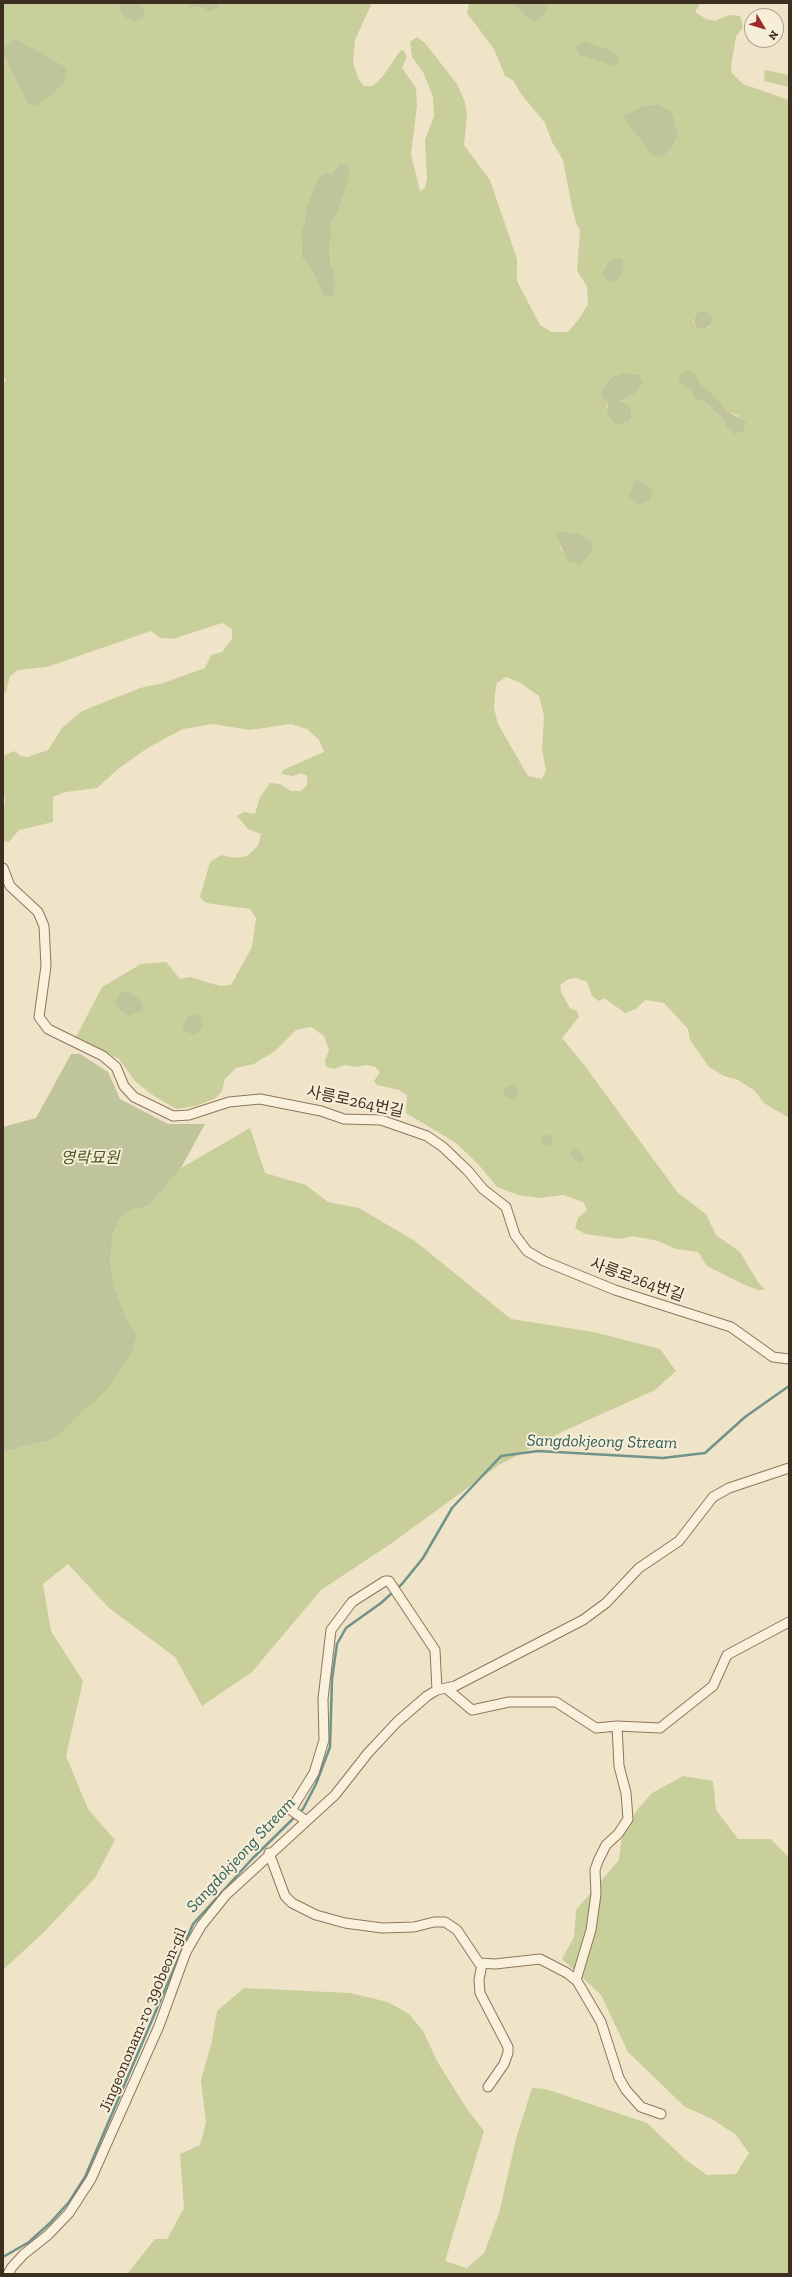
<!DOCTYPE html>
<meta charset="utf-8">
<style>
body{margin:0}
#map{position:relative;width:792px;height:2277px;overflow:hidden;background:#f0e4c8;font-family:"Zilla Slab",serif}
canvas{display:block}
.frame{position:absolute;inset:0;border:4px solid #3d2e20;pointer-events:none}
.north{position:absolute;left:744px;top:8px;width:40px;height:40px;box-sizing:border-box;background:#f7eed8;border:1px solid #ada18e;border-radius:50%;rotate:128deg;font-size:11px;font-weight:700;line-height:16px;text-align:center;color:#3d2e20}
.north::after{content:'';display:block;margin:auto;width:14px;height:18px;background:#9e2a2b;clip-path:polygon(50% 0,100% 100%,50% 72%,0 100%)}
</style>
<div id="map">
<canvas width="792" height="2277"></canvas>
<div class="frame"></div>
<div class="north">N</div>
</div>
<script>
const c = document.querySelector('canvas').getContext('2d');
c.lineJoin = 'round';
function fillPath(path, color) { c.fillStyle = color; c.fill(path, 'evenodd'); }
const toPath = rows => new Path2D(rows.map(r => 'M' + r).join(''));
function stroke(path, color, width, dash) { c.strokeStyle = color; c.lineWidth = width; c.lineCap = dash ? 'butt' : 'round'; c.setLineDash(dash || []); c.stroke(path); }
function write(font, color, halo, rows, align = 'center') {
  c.font = font + ' "Zilla Slab","Noto Sans KR",serif'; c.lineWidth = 4; c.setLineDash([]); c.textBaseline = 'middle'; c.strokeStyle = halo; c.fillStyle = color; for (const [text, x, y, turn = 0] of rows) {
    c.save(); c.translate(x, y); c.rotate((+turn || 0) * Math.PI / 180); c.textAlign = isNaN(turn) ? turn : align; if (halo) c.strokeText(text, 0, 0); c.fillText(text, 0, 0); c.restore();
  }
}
fillPath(toPath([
 [3,3,121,3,119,8,144,8,139,3,186,3,190,8,199,7,210,12,219,7,219,3,372,3,355,40,353,62,359,80,364,86,373,86,383,76,400,51,403,50,407,57,402,68,416,88,417,106,411,154,420,191,425,188,427,178,425,140,434,116,433,97,423,72,412,57,410,42,417,37,425,43,457,84,465,102,467,115,464,145,490,180,517,259,517,281,540,325,552,332,568,332,579,319,588,304,587,286,577,271,580,230,576,223,571,202,563,160,552,142,545,123,521,94,513,80,505,76,494,49,467,13,469,3,509,3,521,11,527,18,547,8,547,3,703,3,700,4,695,12,706,19,715,21,729,15,740,16,743,27,736,37,731,67,732,73,743,84,789,100,789,1118,764,1103,755,1091,738,1080,724,1076,709,1067,690,1040,688,1029,664,1003,645,1000,636,1009,625,1013,604,998,599,1001,592,996,587,982,576,978,569,979,560,985,561,992,570,1008,577,1011,579,1017,562,1038,582,1062,678,1193,706,1214,716,1235,740,1252,758,1282,765,1290,758,1290,747,1286,707,1266,698,1252,676,1249,658,1241,632,1236,621,1239,585,1234,575,1228,578,1218,587,1210,583,1202,563,1195,540,1198,518,1195,497,1187,479,1165,456,1143,406,1113,407,1095,399,1090,377,1085,374,1081,380,1072,375,1067,367,1065,356,1067,344,1065,334,1069,326,1067,325,1060,329,1050,324,1036,311,1027,296,1030,275,1051,254,1064,236,1068,225,1079,222,1091,216,1098,196,1106,176,1109,151,1094,135,1081,119,1059,76,1037,102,987,141,964,166,962,180,979,190,977,220,986,231,985,252,947,256,918,250,909,206,903,200,897,210,862,221,855,235,858,247,856,258,846,261,834,248,829,237,816,244,812,255,814,260,797,270,783,280,784,291,791,301,791,307,785,307,776,301,773,293,776,281,774,283,770,324,752,319,740,307,729,291,724,250,730,213,724,183,729,149,747,118,769,97,788,66,792,53,797,53,822,19,830,9,842,3,841,3,806,5,806,5,797,3,795,3,756,14,751,21,756,28,757,48,750,62,728,82,711,140,688,163,683,205,668,211,655,222,652,232,639,232,629,222,623,173,639,160,638,151,631,47,667,18,670,10,676,6,692,3,693,3,384,6,380,3,377,3,54,28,104,3,48],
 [659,104,672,111,678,134,672,149,662,157,640,140,634,129],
 [336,170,342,197,337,214,331,223,332,236,329,248,332,265,324,296,311,268,302,258,301,232,331,175],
 [623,260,624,270,618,280,602,272,609,261],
 [709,313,712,320,709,328,695,325,693,321,696,314],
 [694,372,703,386,713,394,727,411,739,416,726,426,722,418,705,402,693,399,691,391],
 [624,373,634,394,606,409,608,402,604,386,612,377],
 [555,534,592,552,562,551],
 [506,677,519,682,539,696,544,716,542,750,546,770,542,779,528,776,498,724,494,708,495,693,497,683],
 [765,70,789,75,789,87,764,81],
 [250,1128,265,1173,306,1185,328,1202,359,1208,415,1241,511,1319,594,1332,660,1349,676,1371,655,1390,562,1432,499,1465,389,1545,321,1590,252,1672,202,1706,175,1657,109,1608,68,1564,43,1584,51,1631,83,1681,66,1756,88,1809,115,1840,95,1878,43,1933,3,1970,3,1452,54,1439,137,1335,126,1318,114,1285,110,1261,113,1234,120,1219,131,1210,149,1206,181,1168],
 [683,1776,713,1781,716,1810,738,1839,771,1839,789,1858,789,2274,127,2274,155,2239,167,2239,184,2208,180,2154,200,2145,206,2123,201,2080,212,2041,217,2011,244,1988,350,1993,388,2002,409,2014,423,2031,437,2061,467,2109,484,2131,445,2261,467,2268,484,2253,499,2213,516,2139,532,2088,546,2089,647,2123,686,2160,707,2175,736,2174,749,2153,736,2135,712,2119,685,2107,628,2052,601,1995,562,1959,574,1937,576,1910,619,1860,622,1835,637,1810,652,1793]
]), '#c9cf9b');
fillPath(toPath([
 [121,3,139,3,144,8,143,18,133,22,124,16,119,8],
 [186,3,219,3,219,7,210,12,199,7,190,8],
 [509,3,547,3,547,8,543,16,535,21,527,18,521,11],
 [15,39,67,68,63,84,37,106,28,104,3,54,3,47],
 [585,41,609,50,620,57,619,62,613,66,580,55,576,48,577,45],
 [659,104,672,111,678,134,672,149,662,157,652,156,623,116,643,106],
 [340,164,349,165,348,179,337,214,331,223,332,236,329,248,335,288,333,297,324,296,311,268,302,258,301,232,305,223,306,209,318,179,324,173,331,175],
 [615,258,623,260,624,270,618,280,612,282,605,278,602,272,609,261],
 '694 320a9 9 0 1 1 18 0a9 9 0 1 1-18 0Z',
 [687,371,694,372,703,386,713,394,727,411,746,422,743,431,734,434,726,426,722,418,705,402,693,399,691,391,678,380,680,374],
 [624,373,639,375,643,383,634,394,620,401,630,406,631,417,629,421,617,425,607,415,608,402,601,395,604,386,612,377],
 [636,480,645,483,653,492,649,500,637,505,629,496],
 [560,532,580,534,591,541,592,552,580,565,568,562,555,534],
 [122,992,130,993,140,1000,143,1007,142,1011,128,1016,120,1010,114,1003],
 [196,1014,201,1017,202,1027,196,1035,186,1032,182,1028,189,1016],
 [71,1054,80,1054,108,1072,120,1099,168,1124,205,1124,181,1168,149,1206,131,1210,120,1219,113,1234,110,1261,114,1285,126,1318,137,1335,131,1354,110,1386,54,1439,3,1452,3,1127,36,1118],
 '504 1092a7 7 0 1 1 14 0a7 7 0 1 1-14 0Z',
 '541.5 1140a5.5 5.5 0 1 1 11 0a5.5 5.5 0 1 1-11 0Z',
 [576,1149,583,1154,584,1160,581,1163,571,1157,571,1152]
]), '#bfc49a');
stroke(toPath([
 [3,2257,29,2242,50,2223,69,2202,85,2177,193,1924,252,1859,303,1809,316,1784,330,1747,332,1679,337,1644,346,1628,381,1603,402,1584,423,1558,452,1508,501,1456,538,1451,663,1458,705,1453,745,1417,789,1386]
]), '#6f938a', 2.5);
const minor = toPath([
 [3,868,10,886,38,912,44,926,46,966,39,1017,48,1029,103,1056,116,1067,124,1086,134,1097,173,1116,189,1115,229,1102,260,1099,321,1111,344,1119,381,1120,427,1136,443,1147,468,1171,483,1189,506,1207,515,1235,527,1251,544,1261,615,1290,731,1327,773,1357,789,1359],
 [446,1688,472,1710,509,1702,556,1702,596,1728,617,1726,660,1728,713,1686,727,1655,789,1622],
 [305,1820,291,1810,314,1773,324,1740,323,1699,331,1630,352,1602,385,1581,389,1581,435,1650,437,1690],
 [269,1853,285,1896,292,1903,316,1915,345,1923,382,1928,414,1927,434,1922,445,1922,457,1930,479,1963,495,1964,540,1959,567,1973,577,1981,601,2022,619,2078,626,2090,641,2107,661,2114],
 [482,1964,479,1980,480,1993,508,2047,508,2053,504,2064,488,2087],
 [576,1980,591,1930,596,1894,595,1870,598,1861,606,1845,618,1834,628,1819,626,1793,619,1766,617,1726],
 [8,2274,12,2267,24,2254,48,2235,69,2213,91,2179,159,2026,186,1952,201,1926,226,1895,335,1795,368,1753,397,1722,427,1696,437,1690,455,1686,583,1620,606,1603,639,1568,679,1541,713,1497,729,1488,789,1468]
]);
stroke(minor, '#8d765c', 11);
stroke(minor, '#faf1dc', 9);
write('16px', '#3d2e20', '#f7eed8', [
 ["사릉로264번길",355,1102,12],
 ["사릉로264번길",637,1280,20],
 ["Jingeononam-ro 390beon-gil",143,2020,-67]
]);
write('italic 16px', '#4d5a26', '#f7eed8', [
 ["영락묘원",90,1158]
]);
write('italic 17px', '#2f5d5a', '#f7eed8', [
 ["Sangdokjeong Stream",602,1442,1],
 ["Sangdokjeong Stream",241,1855,-47]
]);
</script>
